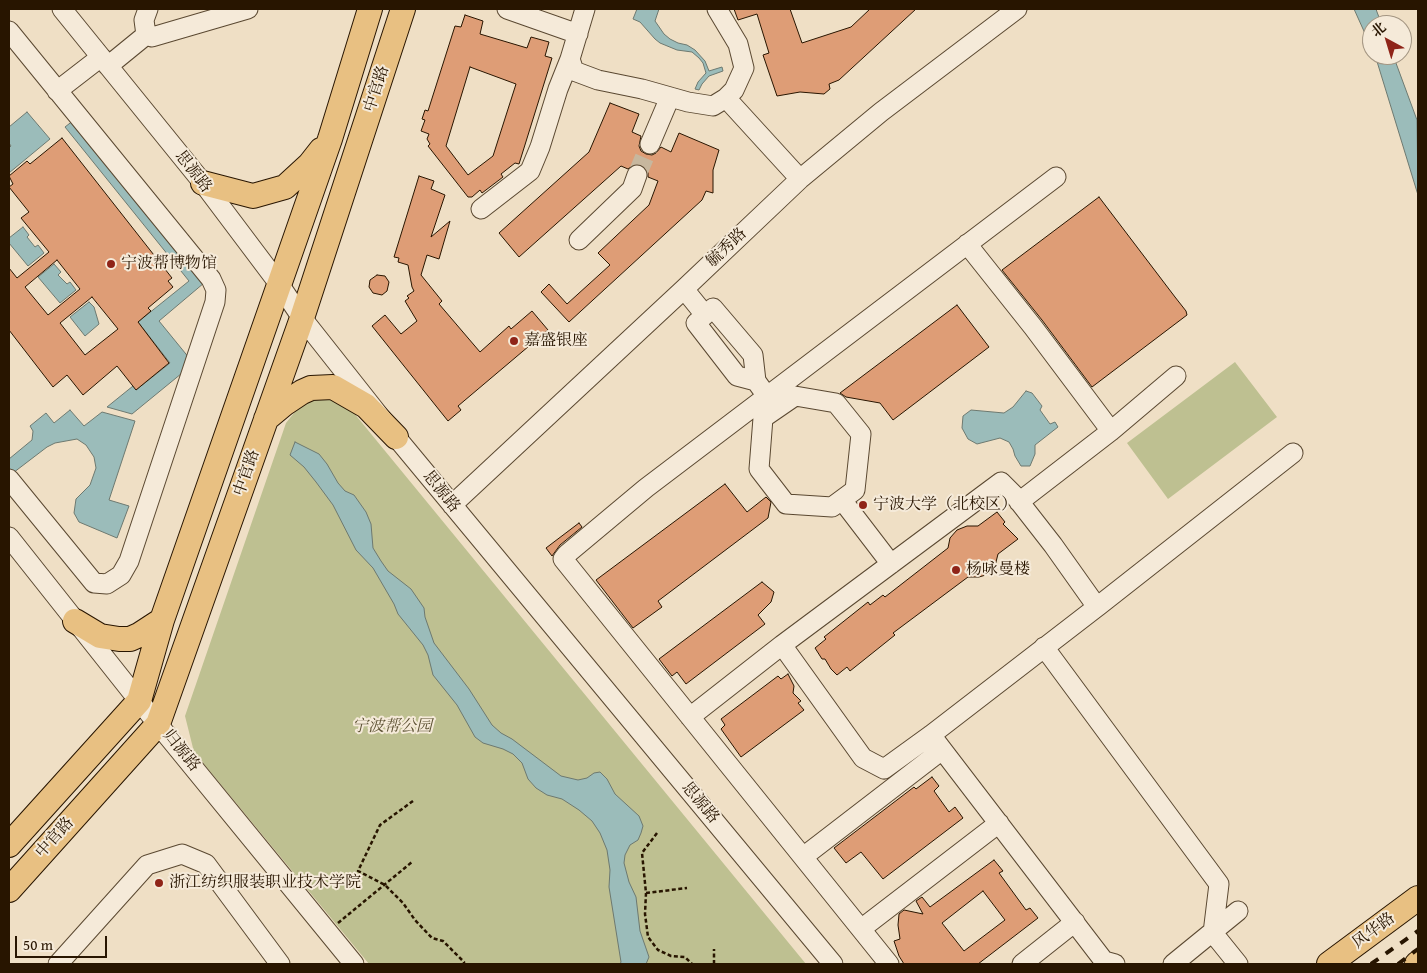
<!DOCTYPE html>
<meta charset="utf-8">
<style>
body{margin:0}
#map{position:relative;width:1427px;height:973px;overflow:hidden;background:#efdfc5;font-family:"Gentium Book Plus","Noto Serif SC",serif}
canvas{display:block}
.frame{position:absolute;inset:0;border:10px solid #281500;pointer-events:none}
.north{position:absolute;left:1362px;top:15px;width:50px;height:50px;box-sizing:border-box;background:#f5ead9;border:1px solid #a39582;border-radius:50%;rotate:321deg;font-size:14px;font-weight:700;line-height:20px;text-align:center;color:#281500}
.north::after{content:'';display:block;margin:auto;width:18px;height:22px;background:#8f2418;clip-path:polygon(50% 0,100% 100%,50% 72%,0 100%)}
.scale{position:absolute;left:15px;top:936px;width:92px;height:22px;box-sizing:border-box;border:2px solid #281500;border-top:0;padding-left:6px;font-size:15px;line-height:18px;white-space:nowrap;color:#281500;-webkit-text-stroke:4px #f5ead9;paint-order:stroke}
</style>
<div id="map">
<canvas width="1427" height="973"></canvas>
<div class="frame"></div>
<div class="north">北</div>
<div class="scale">50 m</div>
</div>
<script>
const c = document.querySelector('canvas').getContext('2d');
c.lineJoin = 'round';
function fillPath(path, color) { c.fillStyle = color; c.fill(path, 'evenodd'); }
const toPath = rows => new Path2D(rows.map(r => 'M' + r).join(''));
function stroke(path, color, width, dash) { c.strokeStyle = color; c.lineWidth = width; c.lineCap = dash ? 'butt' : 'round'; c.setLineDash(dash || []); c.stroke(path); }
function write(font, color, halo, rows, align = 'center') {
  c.font = font + ' "Gentium Book Plus","Noto Serif SC",serif'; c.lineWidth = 4; c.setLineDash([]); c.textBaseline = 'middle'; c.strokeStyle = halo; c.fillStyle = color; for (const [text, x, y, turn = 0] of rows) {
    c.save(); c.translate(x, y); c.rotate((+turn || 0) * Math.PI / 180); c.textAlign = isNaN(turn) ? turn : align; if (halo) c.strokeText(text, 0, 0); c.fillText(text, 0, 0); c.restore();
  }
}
fillPath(toPath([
 [1235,362,1277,417,1168,499,1127,443],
 [322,394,349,407,806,964,369,964,194,752,185,716,286,423,301,404]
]), '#bec091');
const water = toPath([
 [637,9,659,9,655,21,664,34,670,39,678,43,687,45,695,50,705,61,709,71,722,67,723,71,709,76,702,84,699,90,695,89,698,82,706,73,703,63,699,58,692,52,677,50,660,43,655,39,640,22,633,19,637,9],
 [1354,9,1376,9,1377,12,1382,25,1372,25,1372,49,1354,9],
 [1375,55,1393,55,1417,120,1418,195,1375,55],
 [27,112,50,139,9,173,9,148,11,146,9,143,9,127,27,112],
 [74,120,204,283,159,321,190,359,187,369,132,414,107,407,133,386,136,390,170,363,138,322,189,281,65,127,74,120],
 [23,227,29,235,27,237,35,247,38,245,44,253,28,266,9,243,9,238,23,227],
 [54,264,61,272,58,275,67,284,70,282,76,290,60,303,38,277,54,264],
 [89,302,94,307,99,324,85,336,70,317,89,302],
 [1026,391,1032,393,1042,406,1040,410,1050,424,1055,422,1058,427,1035,445,1035,454,1030,466,1021,466,1015,456,1013,449,1009,442,1000,438,977,444,968,439,962,428,963,416,971,410,1004,413,1013,407,1026,391],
 [70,410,84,426,102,412,135,421,109,500,129,506,117,538,79,522,74,513,76,499,90,485,96,468,94,457,86,445,77,439,55,443,47,447,9,476,9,459,32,440,33,431,30,426,46,413,54,423,70,410],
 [295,442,319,454,327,464,338,483,345,491,354,495,366,512,371,524,373,548,381,561,388,571,411,589,424,608,425,617,434,643,469,689,492,725,501,733,512,739,561,776,578,780,587,778,594,773,600,772,607,779,615,794,639,816,643,826,641,833,638,840,630,845,625,855,624,863,629,882,636,897,640,931,649,957,646,964,620,964,621,962,609,887,610,870,607,850,600,833,592,821,579,810,562,799,547,795,536,788,528,779,522,763,513,754,503,749,483,743,475,737,457,705,433,675,428,655,423,645,398,614,394,604,373,568,356,550,333,505,316,482,304,467,290,455,295,442]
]);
fillPath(water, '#9bbcba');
stroke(water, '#6d7970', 1);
const building = toPath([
 [734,9,790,9,802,43,851,27,870,9,916,9,839,80,829,84,830,89,824,94,800,92,777,96,763,55,769,53,757,14,738,20,734,9],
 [465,15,483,21,480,34,527,48,531,37,549,42,545,56,552,58,519,164,515,163,501,174,503,177,482,193,480,190,472,197,468,197,428,146,430,144,427,139,429,134,421,131,425,120,422,119,425,110,428,111,455,26,461,27,465,15],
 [470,67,516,84,493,156,468,175,446,146,470,67],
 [610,103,639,114,632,132,641,136,639,146,641,151,646,154,652,155,656,153,661,147,671,152,679,133,719,150,713,170,713,193,706,191,702,200,569,322,541,292,549,284,567,304,610,265,598,253,649,205,658,181,648,177,648,173,646,168,641,165,635,164,628,169,621,166,519,257,499,233,589,152,610,103],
 [62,138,172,278,168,281,173,287,148,308,151,311,138,322,169,363,136,390,117,366,83,395,67,375,53,387,9,330,9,268,17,278,49,252,21,218,29,212,9,187,13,184,9,176,27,161,30,164,62,138],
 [57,260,80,289,48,315,25,287,57,260],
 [92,297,118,329,85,355,60,323,92,297],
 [419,176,434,181,431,189,445,195,431,237,450,221,439,259,427,255,421,275,442,301,439,304,480,352,509,326,511,329,532,311,548,330,458,406,461,410,448,421,372,326,385,315,401,334,417,321,405,301,409,298,407,296,414,291,412,287,408,265,398,262,399,258,394,257,419,176],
 [1099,197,1175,297,1186,311,1187,315,1092,387,1042,320,1002,270,1099,197],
 [377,275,385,276,389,282,387,291,382,295,373,293,369,287,370,280,377,275],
 [957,305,989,347,893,420,880,403,846,397,840,393,957,305],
 [725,484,747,512,766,497,771,502,768,518,658,601,662,607,633,628,596,580,725,484],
 [997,512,1005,522,1003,524,1018,539,998,554,995,566,989,574,979,577,968,577,893,633,895,635,850,671,847,667,837,675,831,669,825,659,822,659,815,648,826,639,824,637,868,602,870,605,883,595,885,597,948,548,950,538,957,530,967,526,978,526,997,512],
 [579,523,582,527,560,545,552,556,546,548,579,523],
 [762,582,774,592,771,602,758,615,765,624,686,684,677,672,672,676,659,659,762,582],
 [788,674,794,686,793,693,801,701,798,703,804,710,741,757,721,729,725,725,721,719,778,676,781,679,788,674],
 [932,777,939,786,934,791,949,812,955,807,963,818,883,879,861,852,846,863,834,848,914,787,916,789,932,777],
 [994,860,1003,871,999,873,1026,910,1030,908,1038,918,978,964,904,964,899,956,894,941,900,939,898,925,899,914,904,910,923,914,916,901,922,897,930,907,994,860],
 [983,891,1005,920,964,951,942,923,983,891]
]);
fillPath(building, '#de9d76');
stroke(building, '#281500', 1);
stroke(toPath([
 [637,175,650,144]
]), '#c7b79e', 19, [19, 9]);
const minor = toPath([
 [62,9,203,183,279,284,302,318,396,437,833,964],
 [148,9,144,20,146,35,152,37,248,9],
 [507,9,578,34],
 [585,9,570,59,574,71,598,80,642,89,688,102,713,106,726,98,734,90,744,68,738,44,717,9],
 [9,31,211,279,216,290,215,302,129,561,121,575,107,584,94,583,9,479],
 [108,66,146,35],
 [57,91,101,57],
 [726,98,800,179],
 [650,144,670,97],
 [481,209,530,171,540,147,558,89,570,59],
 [579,240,632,189,637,175],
 [967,244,1033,327,1111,431],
 [684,289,705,315],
 [756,381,753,355,713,308,696,323,737,376,756,381,774,406],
 [795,396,836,403,861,434,855,490,832,507,786,504,759,469,763,418,795,396],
 [1001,482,1014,495,1053,545,1097,607,931,735,884,769,863,758,782,645,1001,482],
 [842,500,891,564],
 [1019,502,1111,431,1176,376],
 [452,505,684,289,800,179,881,112,1017,9],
 [9,537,139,701,354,964],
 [1097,607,1293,453],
 [1044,647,1219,884,1213,933,1238,964],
 [690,717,782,645],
 [931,735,1104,961,1115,964],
 [803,857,942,750],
 [861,929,999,823],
 [58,964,147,865,182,854,206,864,280,964],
 [889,964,563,559,567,554,646,488,1056,177],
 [1022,964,1075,922],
 [1173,964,1238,911]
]);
const major = toPath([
 [203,183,253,196,285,187,310,164,321,150],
 [266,419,284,404,302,392,311,388,333,387,366,406,396,437],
 [75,621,100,636,119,639,130,639,139,635,162,620],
 [9,845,139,701,162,620,330,139,370,9],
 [9,890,158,724,302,318,403,9],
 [1329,964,1418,898],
 [1417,964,1418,963]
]);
stroke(minor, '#5a4831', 21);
stroke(major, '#281500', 26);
stroke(toPath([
 [413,801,380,825,358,871,385,885,403,903,415,920,432,938,443,941,464,962,464,964],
 [657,833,642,853,646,893,645,914,648,937,658,950,671,956,685,957,692,964],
 [646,893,687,888],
 [338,923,412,862],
 [714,964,714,949]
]), '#281500', 2.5, [4, 2.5]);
stroke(minor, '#f5ead9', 19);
stroke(major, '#e8c082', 24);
stroke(toPath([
 [1371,964,1418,931],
 [1398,964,1418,949]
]), '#281500', 4, [9, 9]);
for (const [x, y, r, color] of [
 [111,264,5,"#8f2418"],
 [514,341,5,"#8f2418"],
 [863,505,5,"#8f2418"],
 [956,570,5,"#8f2418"],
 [159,883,5,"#8f2418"]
]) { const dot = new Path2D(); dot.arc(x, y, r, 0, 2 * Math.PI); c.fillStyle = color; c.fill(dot); stroke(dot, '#f5ead9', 2); }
write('16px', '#281500', '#f5ead9', [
 ["中官路",377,89,-72],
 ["思源路",193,172,52],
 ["毓秀路",727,248,-44],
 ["中官路",247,473,-71],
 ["思源路",441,492,51],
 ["归源路",181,751,51],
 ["思源路",700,803,50],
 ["中官路",55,838,-48],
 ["风华路",1374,931,-37]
]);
write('16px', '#281500', '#f5ead9', [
 ["宁波帮博物馆",121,264],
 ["嘉盛银座",524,341],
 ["宁波大学（北校区）",873,505],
 ["杨咏曼楼",966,570],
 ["浙江纺织服装职业技术学院",169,883]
], 'left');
write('italic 16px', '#5c5133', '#f5ead9', [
 ["宁波帮公园",392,727]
]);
</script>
